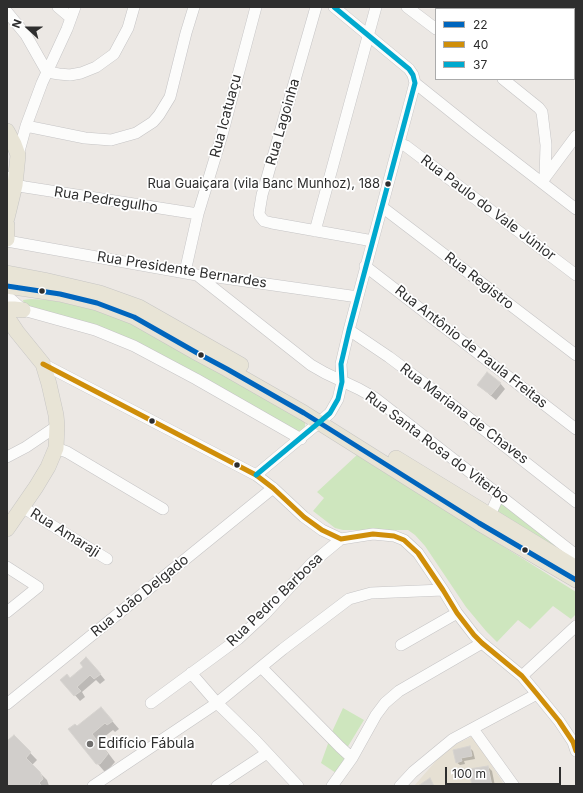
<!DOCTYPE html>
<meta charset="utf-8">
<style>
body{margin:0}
#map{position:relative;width:583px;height:793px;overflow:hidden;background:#ece8e4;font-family:Inter,sans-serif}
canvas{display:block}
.frame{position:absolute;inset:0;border:8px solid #2e2e2e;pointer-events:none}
.legend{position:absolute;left:435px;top:8px;width:140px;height:72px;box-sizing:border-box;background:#fff;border:1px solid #ababab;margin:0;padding:5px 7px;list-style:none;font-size:12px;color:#2e2e2e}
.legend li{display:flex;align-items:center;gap:8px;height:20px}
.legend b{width:20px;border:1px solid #ababab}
.north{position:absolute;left:8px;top:8px;width:40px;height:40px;-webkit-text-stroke:3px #fff;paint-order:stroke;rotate:291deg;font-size:11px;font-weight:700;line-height:16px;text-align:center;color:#2e2e2e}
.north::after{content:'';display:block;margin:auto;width:14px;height:18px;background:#2e2e2e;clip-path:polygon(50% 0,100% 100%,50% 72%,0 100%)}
.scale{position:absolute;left:445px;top:767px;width:116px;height:18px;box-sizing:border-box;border:2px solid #2e2e2e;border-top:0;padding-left:5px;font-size:12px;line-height:14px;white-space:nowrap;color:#2e2e2e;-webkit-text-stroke:3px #fff;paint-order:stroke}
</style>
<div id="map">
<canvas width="583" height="793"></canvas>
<div class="frame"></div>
<ul class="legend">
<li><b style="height:5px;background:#0065bd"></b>22</li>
<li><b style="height:5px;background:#cf8e09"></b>40</li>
<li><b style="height:5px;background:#00a9ce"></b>37</li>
</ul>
<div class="north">N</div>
<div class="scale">100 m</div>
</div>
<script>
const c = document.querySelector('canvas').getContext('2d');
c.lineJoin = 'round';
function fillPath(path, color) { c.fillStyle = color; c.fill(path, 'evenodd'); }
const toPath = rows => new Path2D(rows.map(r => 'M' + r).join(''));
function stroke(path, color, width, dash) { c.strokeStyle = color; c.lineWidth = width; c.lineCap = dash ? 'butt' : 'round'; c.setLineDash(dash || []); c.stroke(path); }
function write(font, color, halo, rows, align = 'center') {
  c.font = font + ' Inter,sans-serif'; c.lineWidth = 3.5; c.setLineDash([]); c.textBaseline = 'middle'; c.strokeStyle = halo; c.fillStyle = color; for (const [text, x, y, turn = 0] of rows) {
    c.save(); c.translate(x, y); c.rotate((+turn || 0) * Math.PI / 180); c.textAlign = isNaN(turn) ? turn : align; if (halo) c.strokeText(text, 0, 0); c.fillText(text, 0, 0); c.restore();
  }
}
fillPath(toPath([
 [473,736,505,786,414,786,441,755,458,743]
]), '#e6e0d3');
fillPath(toPath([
 [31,299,48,300,77,304,118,315,305,419,305,430,300,434,184,369,25,308,23,300],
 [357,455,576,592,576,614,571,619,553,606,530,629,518,620,497,642,486,631,466,607,425,546,415,535,408,530,343,530,335,528,313,511,324,498,317,492],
 [497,496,557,545,574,566,496,519],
 [343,708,364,720,347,748,331,734],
 [329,741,346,756,336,773,321,763]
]), '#cee6be');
fillPath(toPath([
 [500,383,505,389,496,400,478,385],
 [92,664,105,680,100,684,96,680,82,692,85,697,80,701,62,680,71,679,85,667],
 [101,708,119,729,115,732,113,730,99,741,115,762,107,771,104,771,97,763,77,727],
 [14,736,37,760,32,765,47,780,49,786,7,786,7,743],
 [470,748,473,751,475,759,464,761,465,764,460,765,456,762],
 [488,767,492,771,495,786,473,786]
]), '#0003');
const building = toPath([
 [487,372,501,383,491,395,477,385,487,372],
 [86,657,101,674,94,679,90,675,77,687,81,691,74,696,60,680,67,674,70,678,83,667,80,663,86,657],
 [101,707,113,721,107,725,105,723,92,734,108,754,100,764,96,764,68,729,75,724,77,726,101,707],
 [14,735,31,752,26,758,40,772,43,779,39,783,42,786,7,786,7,741,14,735],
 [470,746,472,756,461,758,462,761,456,763,453,750,470,746],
 [488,766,492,786,472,786,469,769,488,766],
 [430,778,434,786,418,786,430,778]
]);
fillPath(building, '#d1cecb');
stroke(building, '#d7d4d0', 1);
const minor = toPath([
 [58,7,71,18],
 [316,7,262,195,259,213,260,216,264,221,272,223,373,241],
 [407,7,436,29],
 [545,9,545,7],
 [7,12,26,35,47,72,59,74,70,75,81,73,96,67,114,54,128,28,134,7],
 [503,79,539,108,542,112,546,145,545,178],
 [415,83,475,131,576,209],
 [26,126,85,138,111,140,136,133,153,122,159,115,170,97,186,33,194,7],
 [399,143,406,146,576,275],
 [18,155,26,126,42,83,67,29,75,7],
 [7,177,15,185,25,187,198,214],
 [544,179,576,136],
 [382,207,576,355],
 [315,231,376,7],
 [7,241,197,275,210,276,358,297],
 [365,266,576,429],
 [185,272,198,214,222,135,256,7],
 [197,275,311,365,325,373,359,389,375,398,576,555],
 [7,296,23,310,95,330,134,346,196,379,301,439],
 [349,330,389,357,441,396,576,502],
 [43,364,256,475,273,488,304,517,322,530,341,539,373,534,394,536,404,540,418,553,443,590,457,613,474,635,482,643,522,676,537,694,559,721,573,742,576,751],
 [56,448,67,452,163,509],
 [7,457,26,447,57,426],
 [256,475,322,420,330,413,338,399,342,382,341,364,349,330,415,83,413,75,409,69,334,7],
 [22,507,107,559],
 [490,515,499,495],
 [7,567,38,587,7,612],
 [401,645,457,613],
 [261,667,340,747,352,758],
 [191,673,217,703,256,741,298,786],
 [522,676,576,626],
 [151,703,238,639,265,614,312,563,341,539],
 [7,704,273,488],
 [473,729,514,786],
 [93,786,217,703,283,649,349,599,371,593,443,590],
 [217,786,267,753],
 [332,786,352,758,376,715,385,703,399,691,482,643],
 [400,786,413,772,453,739,537,694]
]);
const major = toPath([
 [7,131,14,144,18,155,15,185,7,218],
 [7,225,7,239],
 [7,273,44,280,100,293,139,307,241,365],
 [7,286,60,294,97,303,134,317,199,354,227,369,304,413,479,523,576,580],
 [7,312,9,309,14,309,23,310],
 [7,317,17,332,43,364,49,384,56,415,57,426,56,448,48,467,36,487,7,529],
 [396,458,576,568]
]);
stroke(minor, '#c5c4c5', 12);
stroke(major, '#c6c5c4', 16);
stroke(minor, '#fcfcfb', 11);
stroke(major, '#e8e4d6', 15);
stroke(toPath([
 [7,286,60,294,97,303,134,317,199,354,227,369,304,413,479,523,576,580]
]), '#0065bd', 5);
stroke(toPath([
 [43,364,256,475,273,488,304,517,322,530,341,539,373,534,394,536,404,540,418,553,443,590,457,613,474,635,482,643,522,676,537,694,559,721,573,742,576,751]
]), '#cf8e09', 5);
stroke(toPath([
 [256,475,322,420,330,413,338,399,342,382,341,364,349,330,415,83,413,75,409,69,334,7]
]), '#00a9ce', 5);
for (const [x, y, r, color] of [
 [388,184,3.5,"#2e2e2e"],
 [42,291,3.5,"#2e2e2e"],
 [201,355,3.5,"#2e2e2e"],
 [152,421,3.5,"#2e2e2e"],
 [237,465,3.5,"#2e2e2e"],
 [525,550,3.5,"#2e2e2e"],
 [90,744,4,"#706f6e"]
]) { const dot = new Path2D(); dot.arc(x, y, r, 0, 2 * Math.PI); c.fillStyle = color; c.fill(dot); stroke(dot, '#fff', 1.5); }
write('13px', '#2e2e2e', '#fff', [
 ["Rua Guaiçara (vila Banc Munhoz), 188",380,184]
], 'right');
write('14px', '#2e2e2e', '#fff', [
 ["Rua Icatuaçu",226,116,-75],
 ["Rua Lagoinha",283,122,-74],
 ["Rua Pedregulho",106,200,9],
 ["Rua Paulo do Vale Júnior",488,208,37],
 ["Rua Presidente Bernardes",182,270,9],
 ["Rua Registro",479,281,38],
 ["Rua Antônio de Paula Freitas",471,347,38],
 ["Rua Mariana de Chaves",464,414,37],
 ["Rua Santa Rosa do Viterbo",437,448,37],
 ["Rua Amaraji",65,533,32],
 ["Rua João Delgado",140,596,-39],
 ["Rua Pedro Barbosa",275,600,-44]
]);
write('14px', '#2e2e2e', '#fff', [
 ["Edifício Fábula",98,744]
], 'left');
</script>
